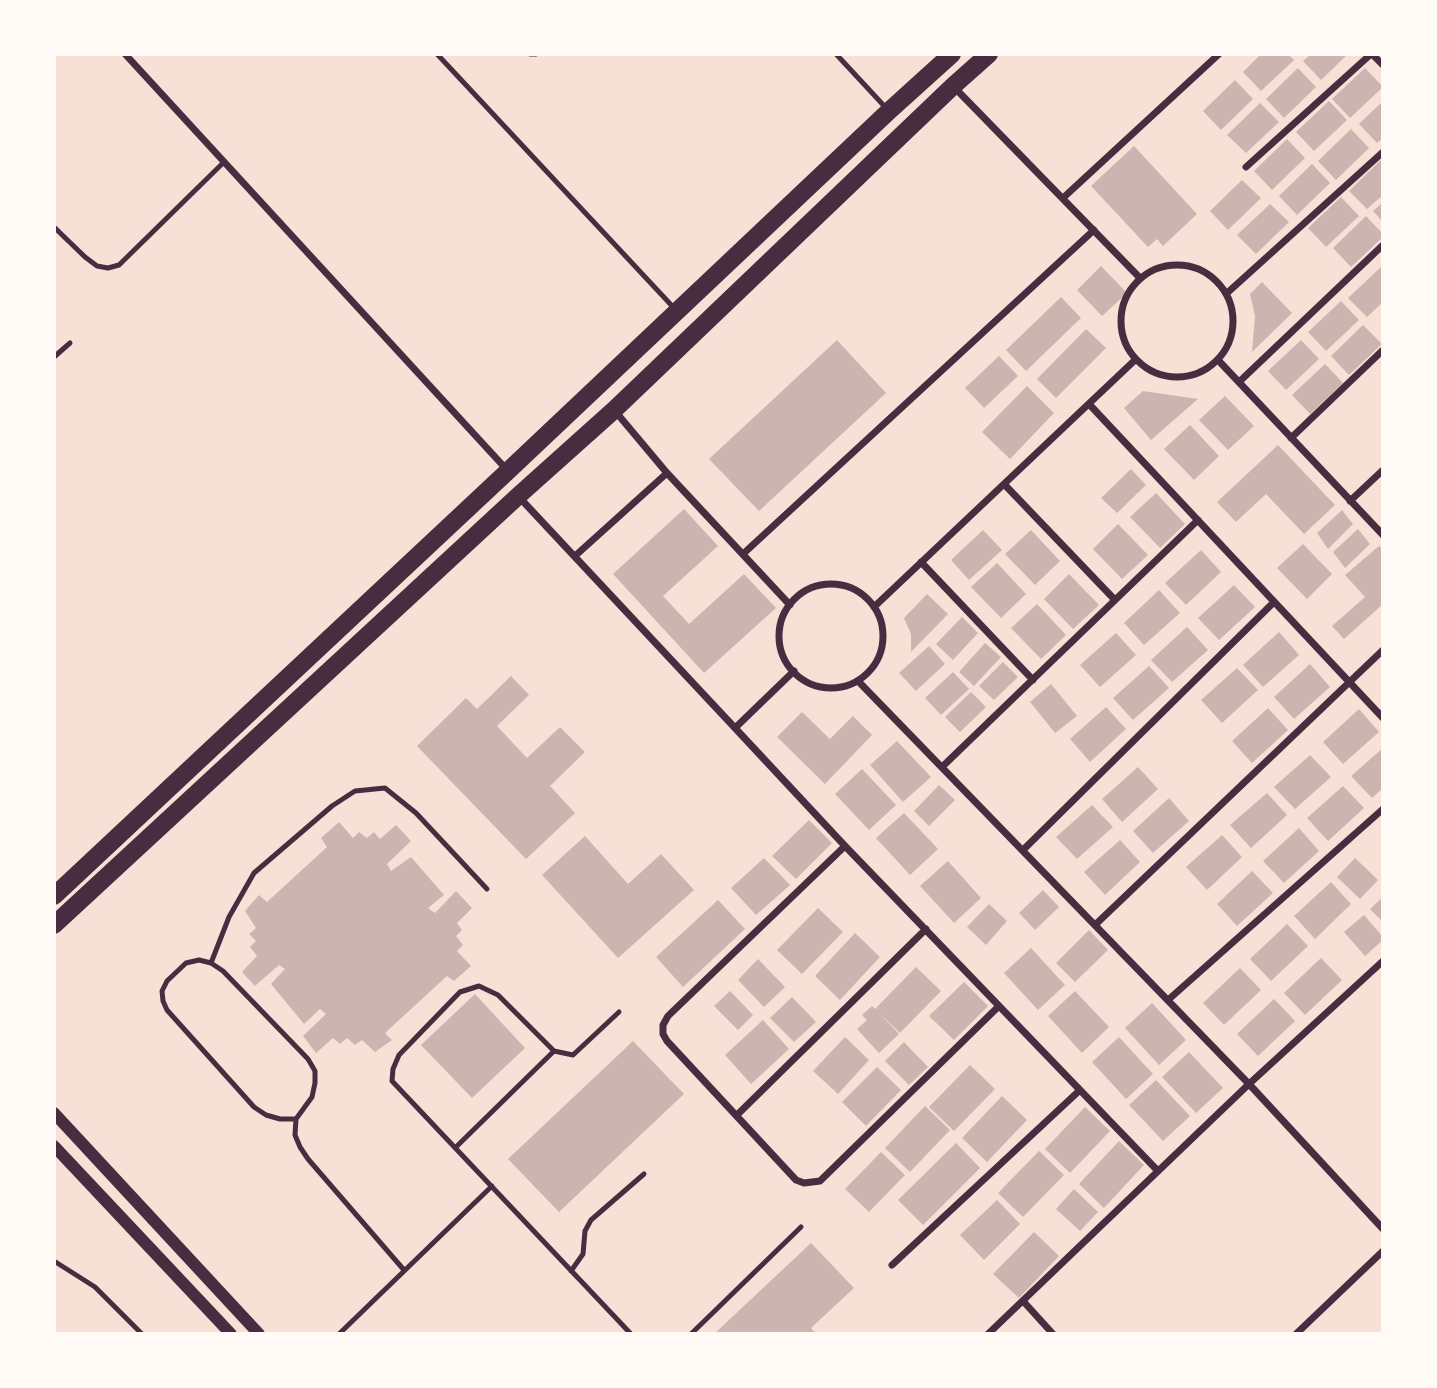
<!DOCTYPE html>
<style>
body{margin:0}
#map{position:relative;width:1437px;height:1388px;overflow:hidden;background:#f7e1d7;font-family:Cabin,sans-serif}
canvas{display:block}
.frame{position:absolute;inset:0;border:56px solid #fffaf5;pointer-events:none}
</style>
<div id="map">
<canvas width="1437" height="1388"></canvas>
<div class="frame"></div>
</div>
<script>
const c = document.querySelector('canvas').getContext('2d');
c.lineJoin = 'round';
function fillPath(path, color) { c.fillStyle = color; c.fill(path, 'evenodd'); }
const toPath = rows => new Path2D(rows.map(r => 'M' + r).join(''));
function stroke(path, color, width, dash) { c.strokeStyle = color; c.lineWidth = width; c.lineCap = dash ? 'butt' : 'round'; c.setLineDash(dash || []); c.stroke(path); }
fillPath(toPath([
 [1261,54,1288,54,1294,60,1261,91,1243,72],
 [1311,54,1348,54,1321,80,1303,61],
 [1298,68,1316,87,1284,118,1266,99],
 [1365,68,1383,87,1350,118,1332,99],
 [1235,80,1253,99,1221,130,1203,111],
 [1329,101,1347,120,1314,151,1296,132],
 [1383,101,1383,138,1377,143,1359,124],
 [1260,103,1279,122,1246,153,1227,135],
 [1351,129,1369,148,1336,180,1318,161],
 [1287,139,1305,158,1272,190,1254,171],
 [1134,146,1197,214,1163,246,1157,239,1148,247,1091,186],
 [1383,158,1383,195,1367,209,1349,191],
 [1312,164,1330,183,1297,215,1279,196],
 [1242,180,1261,198,1228,230,1210,211],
 [1341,197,1359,216,1326,247,1308,228],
 [1383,202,1383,222,1373,211],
 [1270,204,1289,222,1256,254,1237,235],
 [1366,216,1383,234,1383,237,1351,267,1333,248],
 [1101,266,1127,293,1102,316,1077,290],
 [1381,267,1383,269,1383,302,1367,317,1348,298],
 [1262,282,1292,313,1252,352,1255,316,1250,294],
 [1061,297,1081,318,1026,371,1006,350],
 [1341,301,1359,320,1326,351,1308,332],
 [1363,325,1382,344,1349,375,1331,356],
 [1086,329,1106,348,1056,398,1037,379],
 [837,340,886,393,759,511,709,459],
 [1301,340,1319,359,1286,390,1268,371],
 [999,356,1018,376,984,408,965,388],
 [1325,364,1343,383,1310,414,1292,395],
 [1027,386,1054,413,1010,459,982,432],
 [1143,391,1198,399,1151,440,1124,408],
 [1225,396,1254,426,1228,450,1199,420],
 [1190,425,1219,456,1194,480,1164,449],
 [1278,445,1335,505,1304,534,1266,494,1236,522,1217,502],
 [1131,469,1146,485,1117,513,1101,498],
 [1156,493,1185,524,1160,548,1130,517],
 [684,509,718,546,663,596,689,624,744,574,776,608,704,673,613,574],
 [1342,510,1353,524,1328,549,1317,533],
 [1118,524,1148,555,1122,579,1093,549],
 [1358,529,1370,544,1345,568,1333,552],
 [983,530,1002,550,969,580,951,560],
 [1031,530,1060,561,1035,585,1005,554],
 [1303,544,1332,574,1307,599,1277,568],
 [1379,546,1383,549,1383,604,1344,639,1332,626,1365,597,1345,575],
 [1201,550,1221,572,1186,605,1165,583],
 [997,563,1026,594,1001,618,971,587],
 [1069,574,1099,605,1073,629,1044,599],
 [1234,585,1255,607,1219,640,1198,618],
 [1159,590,1180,613,1144,645,1124,623],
 [927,594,948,614,911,652,911,634,904,618],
 [1037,604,1066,635,1041,659,1011,628],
 [962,617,978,633,953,660,936,644],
 [1187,627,1208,650,1172,682,1151,660],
 [1279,632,1299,655,1263,687,1243,665],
 [1116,633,1136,655,1100,687,1080,665],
 [985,643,1001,657,974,686,959,672],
 [929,646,945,664,916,691,899,673],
 [1003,662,1018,677,994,700,979,686],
 [1310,664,1330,687,1294,719,1274,697],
 [1149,666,1169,688,1133,720,1113,698],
 [1237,668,1258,690,1222,723,1201,700],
 [953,672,969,689,941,715,925,698],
 [511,676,529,695,497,726,527,758,560,727,585,752,550,786,575,813,526,859,417,746,466,698,477,709],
 [1051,684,1077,716,1055,733,1030,702],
 [971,692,986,707,960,732,945,717],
 [1106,707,1126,729,1090,762,1070,739],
 [1268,708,1288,730,1252,763,1232,741],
 [1359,709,1379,732,1343,764,1323,742],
 [802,712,830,739,853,716,872,735,825,784,777,737],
 [897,741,931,777,903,802,870,765],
 [1383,748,1383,788,1372,798,1351,776],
 [1310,755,1331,777,1295,809,1274,787],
 [1138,767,1158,789,1122,822,1102,799],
 [862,769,896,805,869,830,835,794],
 [939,785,955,800,929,826,914,811],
 [1343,786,1364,808,1328,841,1307,818],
 [1267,793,1287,815,1251,848,1230,825],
 [1169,798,1189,821,1153,853,1133,831],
 [1092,805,1113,827,1077,859,1056,837],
 [904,813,938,849,910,875,876,838],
 [809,820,832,843,796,879,772,856],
 [339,822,353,838,359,832,367,838,374,832,380,839,396,825,411,841,387,864,391,871,411,857,444,895,428,908,435,913,456,891,472,908,457,923,462,930,456,936,463,945,457,951,471,966,454,981,447,976,385,1033,392,1040,375,1052,362,1040,355,1045,347,1038,340,1044,333,1038,316,1053,303,1036,326,1014,320,1009,304,1024,271,984,285,969,279,965,255,986,242,972,257,956,250,947,256,941,249,934,256,928,245,911,259,895,267,902,327,847,321,838],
 [1299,828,1319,851,1284,883,1263,861],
 [1222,835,1242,857,1207,890,1186,867],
 [585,836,628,884,661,854,694,890,618,958,542,875],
 [1120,840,1140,862,1105,895,1084,872],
 [764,858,790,885,756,915,731,888],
 [1355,858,1378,880,1360,899,1337,877],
 [948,861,981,898,954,923,920,886],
 [1252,871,1273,893,1237,926,1217,904],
 [1331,882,1351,904,1315,939,1294,916],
 [1043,890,1059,907,1035,930,1019,913],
 [1383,897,1383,922,1370,909],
 [718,900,745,929,683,987,656,957],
 [989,904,1007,921,986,945,967,927],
 [818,908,843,932,802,974,777,950],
 [1364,915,1383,937,1383,940,1365,956,1344,932],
 [1287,924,1308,946,1271,981,1250,959],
 [1089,930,1108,950,1075,982,1056,963],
 [855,933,880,957,840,1000,815,976],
 [1031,948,1065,985,1038,1010,1004,973],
 [1321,958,1342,980,1305,1015,1284,993],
 [758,959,785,987,764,1007,738,980],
 [916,967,941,991,900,1033,879,1013,899,1034,879,1053,857,1029,867,1020,862,1015,872,1006,875,1009],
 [1240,968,1261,990,1224,1025,1203,1003],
 [964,982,988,1006,954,1040,929,1016],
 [730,991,753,1015,738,1030,714,1006],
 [1075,991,1109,1027,1082,1053,1048,1016],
 [475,994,525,1048,472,1098,421,1045],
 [792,997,816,1022,794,1042,770,1018],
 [1274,999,1295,1021,1258,1056,1237,1034],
 [1152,1003,1186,1040,1159,1065,1125,1028],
 [763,1020,789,1049,751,1084,725,1055],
 [845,1037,869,1060,838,1094,813,1071],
 [1119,1037,1153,1074,1126,1099,1092,1062],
 [633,1041,684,1094,559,1212,508,1159],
 [904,1042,928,1067,909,1085,885,1061],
 [1189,1052,1223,1088,1196,1113,1162,1077],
 [970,1065,995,1089,954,1131,929,1107],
 [877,1067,901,1090,866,1126,842,1102],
 [1156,1080,1190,1116,1163,1141,1129,1105],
 [1002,1096,1027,1120,987,1162,962,1138],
 [925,1106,950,1130,910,1172,885,1148],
 [1085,1107,1110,1131,1070,1173,1045,1149],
 [1119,1141,1144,1165,1104,1208,1079,1184],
 [956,1143,980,1168,923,1225,898,1200],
 [1039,1151,1064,1175,1023,1217,998,1193],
 [881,1152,905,1175,869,1212,845,1189],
 [1074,1189,1098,1212,1080,1231,1056,1209],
 [997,1200,1020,1224,984,1260,960,1235],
 [1034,1232,1059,1256,1019,1298,993,1274],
 [811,1243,854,1288,811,1328,816,1334,714,1334]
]), '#ccb4b1');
stroke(toPath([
 [437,54,674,308],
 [530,54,536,54],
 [836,54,887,109],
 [54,227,85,257,97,266,108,268,119,265,224,162],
 [54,357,70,343],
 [211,963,229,917,254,873,332,806,355,791,385,788,416,813,487,889],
 [554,1051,573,1055,619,1012],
 [296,1119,280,1119,266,1115,254,1107,167,1010,163,1001,162,991,167,981,186,963,199,960,211,963,223,971,308,1059,315,1071,315,1083,312,1097,296,1119,295,1135,300,1147,308,1159,404,1270],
 [455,1148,554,1051,498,995,479,986,460,992,399,1055,393,1069,392,1081,631,1334],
 [54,1261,95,1287,142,1334],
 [571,1271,583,1254,585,1231,591,1220,644,1174],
 [339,1334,492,1186],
 [691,1334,801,1227]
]), '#4a2c40', 5);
stroke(toPath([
 [125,54,508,471],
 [1372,54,1383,65],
 [953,86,1140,278],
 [1246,167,1371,54],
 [1063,198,1219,54],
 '1121 321a56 56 0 1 1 112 0a56 56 0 1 1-112 0Z',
 [1226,294,1383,152],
 [1218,360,1383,535],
 [1239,382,1383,245],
 [1089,404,1383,718],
 [615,411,667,473,790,605],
 [1291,438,1383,350],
 [1004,484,1115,600],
 [518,496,735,728],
 [1350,501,1383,470],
 [743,554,1094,230],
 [575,556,667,473],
 [921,562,1033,680],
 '779 636a52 52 0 1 1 104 0a52 52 0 1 1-104 0Z',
 [874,607,1135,360],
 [794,671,735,728,845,846,1158,1171],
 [858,681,1249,1084,1383,1229],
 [942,767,1198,520],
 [845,846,668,1016,663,1025,663,1034,667,1041,796,1180,804,1183,820,1181,999,1006],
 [1023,850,1274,602],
 [1095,925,1383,650],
 [1168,1000,1383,809],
 [737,1115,926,929],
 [892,1265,1080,1090],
 [1023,1301,1053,1334],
 [988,1334,1249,1084,1383,961],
 [1296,1334,1383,1251]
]), '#4a2c40', 7);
stroke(toPath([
 [54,1113,259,1334],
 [54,1146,231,1334]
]), '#4a2c40', 12);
stroke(toPath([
 [54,896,508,471,889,111,952,54],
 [54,925,518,496,614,410,953,86,989,54]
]), '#4a2c40', 18);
</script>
